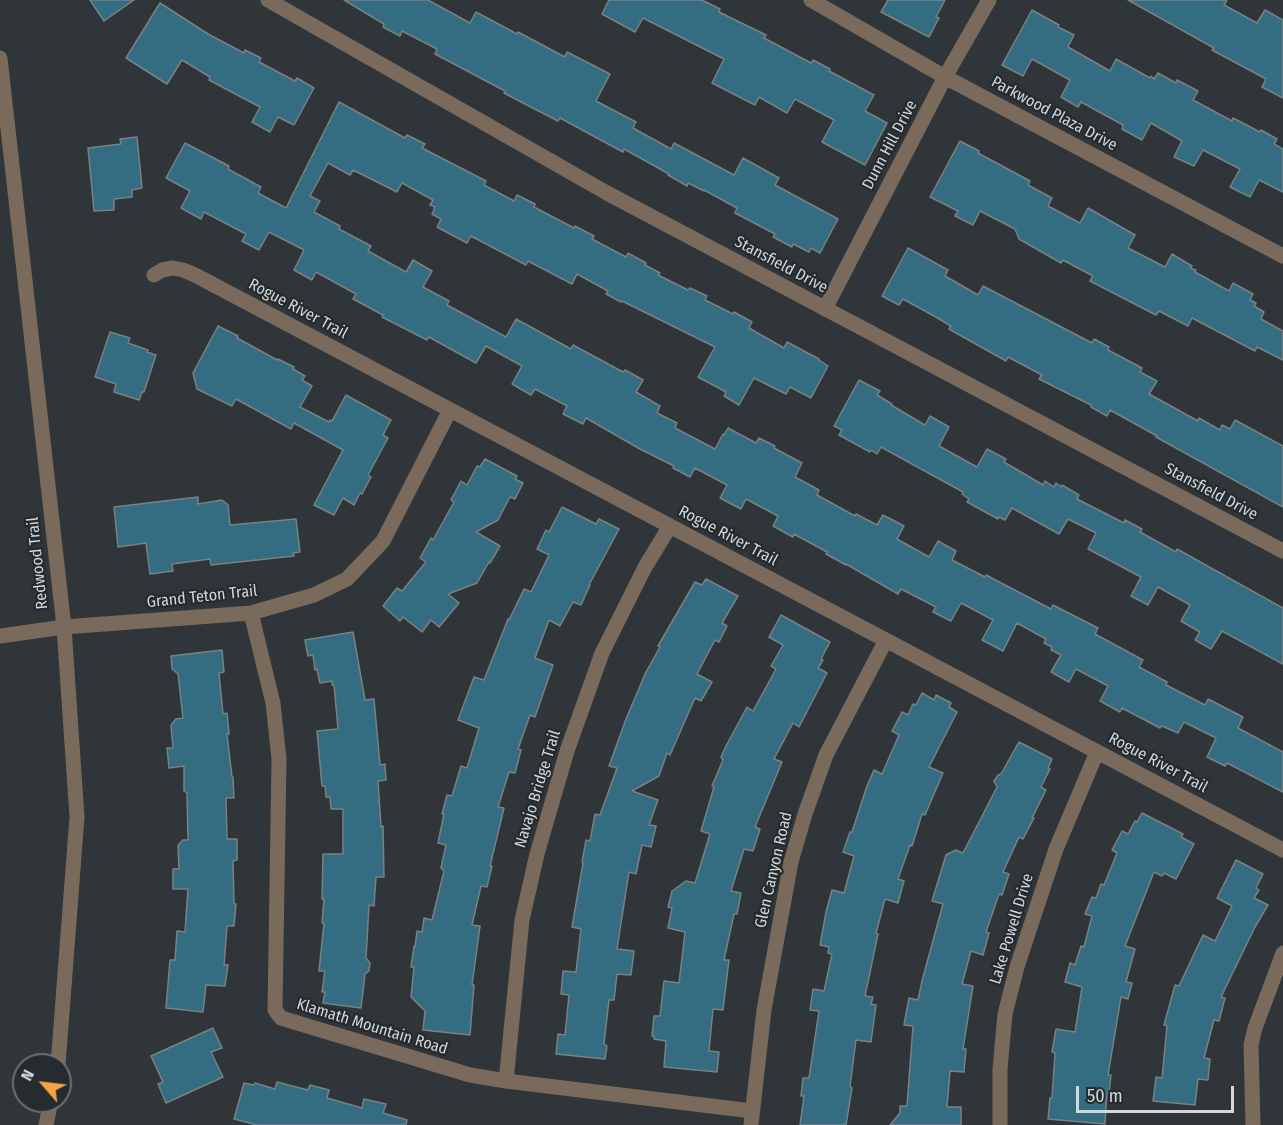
<!DOCTYPE html>
<style>
body{margin:0}
#map{position:relative;width:1283px;height:1125px;overflow:hidden;background:#2f3538;font-family:"Fira Sans Condensed",sans-serif}
canvas{display:block}
.north{position:absolute;left:12px;top:1053px;width:60px;height:60px;box-sizing:border-box;background:#252b2e;border:2px solid #6b7072;border-radius:50%;rotate:298deg;font-size:16px;font-weight:700;line-height:24px;text-align:center;color:#d3d7d9}
.north::after{content:'';display:block;margin:auto;width:21px;height:27px;background:#f2a542;clip-path:polygon(50% 0,100% 100%,50% 72%,0 100%)}
.scale{position:absolute;left:1076px;top:1086px;width:158px;height:27px;box-sizing:border-box;border:3px solid #d3d7d9;border-top:0;padding-left:8px;font-size:18px;line-height:21px;white-space:nowrap;color:#d3d7d9;-webkit-text-stroke:4px #252b2e;paint-order:stroke}
</style>
<div id="map">
<canvas width="1283" height="1125"></canvas>
<div class="north">N</div>
<div class="scale">50 m</div>
</div>
<script>
const c = document.querySelector('canvas').getContext('2d');
c.lineJoin = 'round';
function fillPath(path, color) { c.fillStyle = color; c.fill(path, 'evenodd'); }
const toPath = rows => new Path2D(rows.map(r => 'M' + r).join(''));
function stroke(path, color, width, dash) { c.strokeStyle = color; c.lineWidth = width; c.lineCap = dash ? 'butt' : 'round'; c.setLineDash(dash || []); c.stroke(path); }
function write(font, color, halo, rows, align = 'center') {
  c.font = font + ' "Fira Sans Condensed",sans-serif'; c.lineWidth = 4.5; c.setLineDash([]); c.textBaseline = 'middle'; c.strokeStyle = halo; c.fillStyle = color; for (const [text, x, y, turn = 0] of rows) {
    c.save(); c.translate(x, y); c.rotate((+turn || 0) * Math.PI / 180); c.textAlign = isNaN(turn) ? turn : align; if (halo) c.strokeText(text, 0, 0); c.fillText(text, 0, 0); c.restore();
  }
}
const building = toPath([
 [90,0,134,0,104,21,90,0],
 [344,0,428,0,470,23,476,12,517,34,518,32,565,57,567,52,610,74,596,101,636,122,633,128,671,149,674,143,734,175,743,158,779,178,775,185,838,219,820,253,811,248,809,252,793,244,792,247,773,237,775,234,735,213,737,208,704,190,704,191,688,183,687,186,668,175,669,174,624,149,623,152,560,118,558,121,523,103,504,93,505,91,435,54,437,49,402,31,400,36,383,27,384,24,344,0],
 [609,0,702,0,720,9,719,12,766,35,764,38,811,63,813,60,830,69,829,71,874,95,865,111,887,123,865,165,822,142,834,120,795,99,787,113,759,97,755,105,712,83,724,59,643,18,635,32,602,14,609,0],
 [888,0,945,0,936,17,939,18,929,37,881,12,888,0],
 [1128,0,1227,0,1224,5,1257,23,1265,10,1283,20,1283,98,1262,87,1266,79,1212,50,1214,48,1128,0],
 [160,3,208,34,244,53,245,50,261,58,259,62,295,81,297,78,314,88,294,125,278,117,270,132,252,122,260,107,209,80,210,77,182,60,167,84,126,58,160,3],
 [1032,10,1059,25,1058,27,1074,35,1068,47,1110,71,1116,59,1150,78,1151,76,1154,79,1158,73,1176,83,1177,80,1198,91,1193,100,1232,121,1233,118,1260,132,1261,130,1277,139,1274,144,1283,149,1283,192,1259,180,1250,197,1230,187,1240,169,1203,150,1194,166,1174,157,1182,141,1151,123,1142,140,1122,129,1123,125,1081,102,1078,107,1061,97,1070,80,1032,59,1023,76,1002,65,1032,10],
 [339,102,405,138,407,135,425,144,422,148,486,181,484,185,514,201,517,195,535,204,534,207,574,228,575,226,594,236,592,239,626,257,628,253,646,263,645,265,660,273,658,275,688,290,690,288,707,296,705,300,733,314,734,312,752,322,749,328,784,348,787,342,819,359,819,360,828,366,811,398,790,387,786,394,754,378,739,405,724,396,726,392,698,377,715,347,622,301,621,302,606,294,608,291,577,274,572,284,528,261,526,265,471,236,467,243,437,227,441,219,432,214,435,207,430,205,433,200,402,183,397,192,353,170,350,175,328,163,310,196,320,201,314,212,340,226,339,229,371,246,368,251,406,272,413,260,432,271,423,287,449,301,447,305,506,337,516,319,571,349,573,345,623,372,625,370,643,380,636,392,660,406,657,413,677,423,675,428,715,449,723,434,724,435,728,428,756,443,759,438,775,446,774,448,802,463,795,477,819,490,817,495,855,516,856,514,877,525,883,515,904,526,897,539,929,557,938,541,956,551,952,560,985,577,986,575,1051,609,1053,605,1098,628,1095,634,1143,660,1139,667,1167,682,1166,685,1205,705,1208,699,1243,717,1238,728,1283,752,1283,792,1227,763,1225,766,1207,757,1216,738,1184,722,1178,733,1162,726,1160,728,1122,708,1120,712,1100,701,1108,686,1076,669,1069,682,1051,672,1061,655,1051,650,1052,647,1044,643,1046,639,1017,623,1003,651,982,640,993,620,961,603,951,621,933,612,936,607,901,589,898,594,846,564,846,565,826,554,827,552,794,534,793,537,773,526,778,516,746,499,741,509,720,498,727,485,695,468,690,477,673,468,674,466,640,449,586,418,583,424,563,414,567,406,535,389,531,395,512,384,522,366,486,346,476,363,429,337,427,340,382,317,383,315,353,299,356,294,316,272,312,280,294,270,304,250,269,232,259,250,242,241,246,234,204,212,201,219,181,208,190,191,166,178,185,143,229,166,228,169,261,187,258,193,286,208,339,102],
 [137,137,142,188,132,190,132,197,114,199,114,210,94,211,88,148,121,144,120,139,137,137],
 [960,141,979,151,978,153,1030,181,1028,185,1052,198,1048,206,1080,223,1088,208,1135,235,1128,248,1165,267,1172,254,1192,266,1190,268,1196,270,1195,272,1229,291,1233,283,1253,294,1250,300,1256,303,1254,306,1264,312,1261,319,1283,331,1283,360,1257,347,1255,351,1192,318,1188,326,1159,311,1156,315,1090,281,1093,276,1063,260,1061,263,1019,239,1015,229,980,211,973,225,955,216,958,211,930,197,960,141],
 [908,248,948,270,945,276,978,295,983,286,1092,343,1094,339,1109,347,1108,350,1142,368,1140,372,1157,381,1149,394,1198,421,1199,418,1220,430,1222,425,1230,429,1235,420,1283,446,1283,507,1156,437,1157,436,1110,410,1107,416,1091,407,1091,405,1039,379,1042,375,1008,357,1006,361,949,329,951,326,934,316,903,299,899,305,882,296,908,248],
 [218,326,238,336,237,338,277,360,278,359,294,367,293,369,305,376,302,380,312,386,300,407,329,422,330,420,332,421,346,395,391,420,383,435,388,438,368,475,371,477,362,494,360,493,354,505,343,498,334,515,314,505,343,450,294,423,291,429,236,399,232,406,197,389,193,373,218,326],
 [110,332,130,338,128,343,148,350,147,352,156,355,144,392,142,392,139,400,114,392,116,384,95,377,110,332],
 [859,380,880,391,877,395,892,404,891,405,925,425,930,416,949,427,939,446,977,467,987,449,1006,459,1004,462,1043,485,1045,481,1054,487,1056,483,1061,487,1062,485,1079,495,1077,499,1124,523,1125,520,1142,529,1140,532,1176,552,1177,549,1283,608,1283,664,1222,631,1211,649,1195,640,1200,632,1181,621,1190,605,1158,587,1148,605,1131,596,1141,577,1088,549,1096,533,1068,519,1059,534,1012,508,1005,520,999,517,998,519,967,502,969,499,962,494,963,492,881,447,877,454,871,450,870,452,839,435,842,430,834,426,859,380],
 [485,459,517,476,515,479,523,483,515,499,510,497,498,520,476,532,500,546,490,563,489,562,477,583,448,594,459,603,439,627,431,620,422,632,403,617,400,621,383,606,397,588,402,591,426,562,420,558,431,538,433,540,454,502,451,500,461,481,467,485,477,466,480,467,485,459],
 [198,497,198,504,222,500,228,505,230,525,296,519,300,552,293,553,294,556,211,565,210,559,172,564,173,571,150,574,146,543,118,547,114,507,198,497],
 [562,507,596,524,599,519,619,529,589,585,590,585,581,605,573,602,560,626,549,620,535,658,553,665,535,717,530,715,518,749,521,750,515,773,509,772,498,807,504,808,490,866,492,866,487,887,481,886,472,925,480,926,472,985,474,985,470,1035,423,1030,425,1011,411,997,414,967,411,967,414,946,415,947,417,931,422,932,424,918,432,920,444,871,441,868,446,845,438,843,444,814,442,814,447,795,452,796,461,766,467,768,479,728,458,720,474,677,484,680,508,619,509,620,524,589,531,592,549,555,537,549,546,530,549,532,562,507],
 [706,579,738,596,722,623,727,626,719,642,715,640,697,674,712,682,701,701,695,698,670,755,667,753,659,776,632,791,658,800,649,825,656,826,651,847,642,845,636,874,629,872,617,949,634,951,631,975,617,974,614,1000,609,1000,604,1044,607,1046,605,1059,556,1054,558,1034,565,1035,569,995,561,994,563,971,576,972,581,929,572,927,583,863,582,862,586,840,590,841,595,814,600,815,617,768,609,766,626,719,646,672,660,647,658,646,695,582,702,585,706,579],
 [781,615,830,642,821,659,823,660,818,668,827,673,799,727,793,723,774,759,782,762,755,827,760,829,753,851,744,849,731,891,741,893,737,914,734,914,724,960,729,960,723,1010,713,1009,709,1051,719,1052,717,1072,664,1067,666,1041,654,1039,654,1036,652,1036,654,1016,660,1016,664,981,679,983,685,932,668,928,672,908,668,907,672,891,686,881,695,883,710,834,701,831,714,787,712,786,723,760,721,757,726,746,747,707,753,711,776,669,771,666,783,645,769,637,781,615],
 [353,632,365,700,374,699,380,765,385,764,386,780,378,781,381,827,383,826,384,877,376,877,374,906,369,905,366,958,370,963,369,971,365,974,361,1008,323,1003,325,992,322,992,325,971,319,971,324,923,322,923,324,899,322,899,323,854,343,854,343,809,331,809,330,797,326,797,325,786,322,786,317,731,338,729,334,685,332,685,332,681,320,683,317,669,315,670,313,655,308,656,305,640,353,632],
 [222,650,224,672,219,673,223,714,227,713,229,734,227,734,232,777,233,777,234,798,226,798,227,839,237,839,237,860,233,861,234,904,236,904,234,926,227,926,224,965,228,965,225,986,206,985,203,1012,166,1008,170,960,175,960,177,931,185,932,188,889,173,889,173,869,179,869,178,845,183,840,188,840,187,793,184,791,184,766,169,768,167,748,173,748,171,725,176,719,183,718,178,674,172,669,171,656,222,650],
 [922,693,934,700,936,695,951,703,949,707,957,712,929,767,943,773,925,815,922,814,912,846,910,845,898,879,904,881,898,903,885,899,876,933,878,934,865,996,873,997,871,1004,876,1005,871,1042,856,1040,850,1086,852,1088,846,1125,800,1125,804,1096,801,1096,803,1078,809,1078,819,1011,810,1010,813,989,824,991,832,954,828,953,829,947,820,945,826,912,832,890,844,893,854,856,843,852,850,832,852,832,867,786,874,770,882,774,899,735,892,731,902,712,908,715,913,704,916,705,922,693],
 [1019,742,1052,759,1048,768,1050,769,1041,787,1046,790,1032,818,1034,818,1023,839,1019,837,1003,872,1009,874,1002,895,999,894,986,932,989,933,983,955,971,951,962,984,973,986,963,1049,966,1049,964,1072,950,1071,947,1107,961,1107,961,1125,890,1125,900,1113,900,1106,907,1106,913,1026,904,1025,909,998,918,1000,922,981,943,904,932,901,946,855,956,850,963,853,997,787,994,781,998,775,1001,774,1019,742],
 [1142,813,1183,834,1181,837,1194,844,1176,879,1164,873,1162,876,1154,872,1125,946,1135,949,1126,982,1132,983,1128,999,1121,997,1108,1075,1111,1075,1109,1093,1107,1093,1105,1124,1048,1119,1050,1098,1052,1098,1055,1053,1052,1052,1056,1029,1075,1032,1082,987,1065,982,1070,963,1075,965,1081,946,1084,947,1092,916,1085,914,1092,897,1096,898,1101,884,1104,885,1117,853,1112,850,1122,831,1128,834,1135,821,1137,822,1142,813],
 [1236,860,1263,874,1256,888,1259,890,1254,898,1268,905,1255,927,1221,997,1225,998,1219,1021,1214,1020,1204,1058,1210,1059,1208,1080,1198,1079,1195,1105,1153,1101,1156,1077,1162,1078,1167,1026,1164,1025,1175,985,1179,986,1203,935,1215,941,1232,906,1217,898,1236,860],
 [213,1028,222,1048,211,1052,223,1077,166,1103,158,1084,163,1082,151,1056,213,1028],
 [277,1082,308,1090,310,1085,329,1090,327,1098,362,1108,364,1099,386,1104,383,1113,407,1120,406,1125,257,1125,234,1119,244,1083,254,1085,255,1083,275,1089,277,1082]
]);
fillPath(building, '#346d81');
stroke(building, '#798184', 1.5);
stroke(toPath([
 [268,0,607,193,1283,551],
 [811,0,945,77,1283,256],
 [0,58,64,627,77,817,58,1065],
 [154,275,162,270,173,268,183,270,195,275,1283,850],
 [825,309,945,77,989,0],
 [251,613,273,703,279,759,275,1010,281,1018,470,1075,506,1081,752,1111],
 [0,636,64,627,251,613,314,595,347,579,383,541,450,410],
 [506,1081,522,920,537,854,567,751,602,653,645,567,670,526],
 [46,1125,51,1101],
 [751,1125,764,1010,791,862,805,814,826,755,886,640],
 [1000,1125,1000,1069,1005,1014,1017,967,1056,849,1097,752],
 [1253,1125,1251,1045,1255,1028,1283,953]
]), '#796a5b', 15);
write('16px', '#d3d7d9', '#252b2e', [
 ["Parkwood Plaza Drive",1054,114,28],
 ["Dunn Hill Drive",890,145,-62],
 ["Stansfield Drive",781,265,28],
 ["Rogue River Trail",298,309,28],
 ["Stansfield Drive",1211,492,28],
 ["Rogue River Trail",728,536,28],
 ["Redwood Trail",38,563,-96],
 ["Grand Teton Trail",202,597,-6],
 ["Rogue River Trail",1158,763,28],
 ["Navajo Bridge Trail",538,789,-73],
 ["Glen Canyon Road",774,870,-77],
 ["Lake Powell Drive",1012,929,-73],
 ["Klamath Mountain Road",372,1027,17]
]);
</script>
